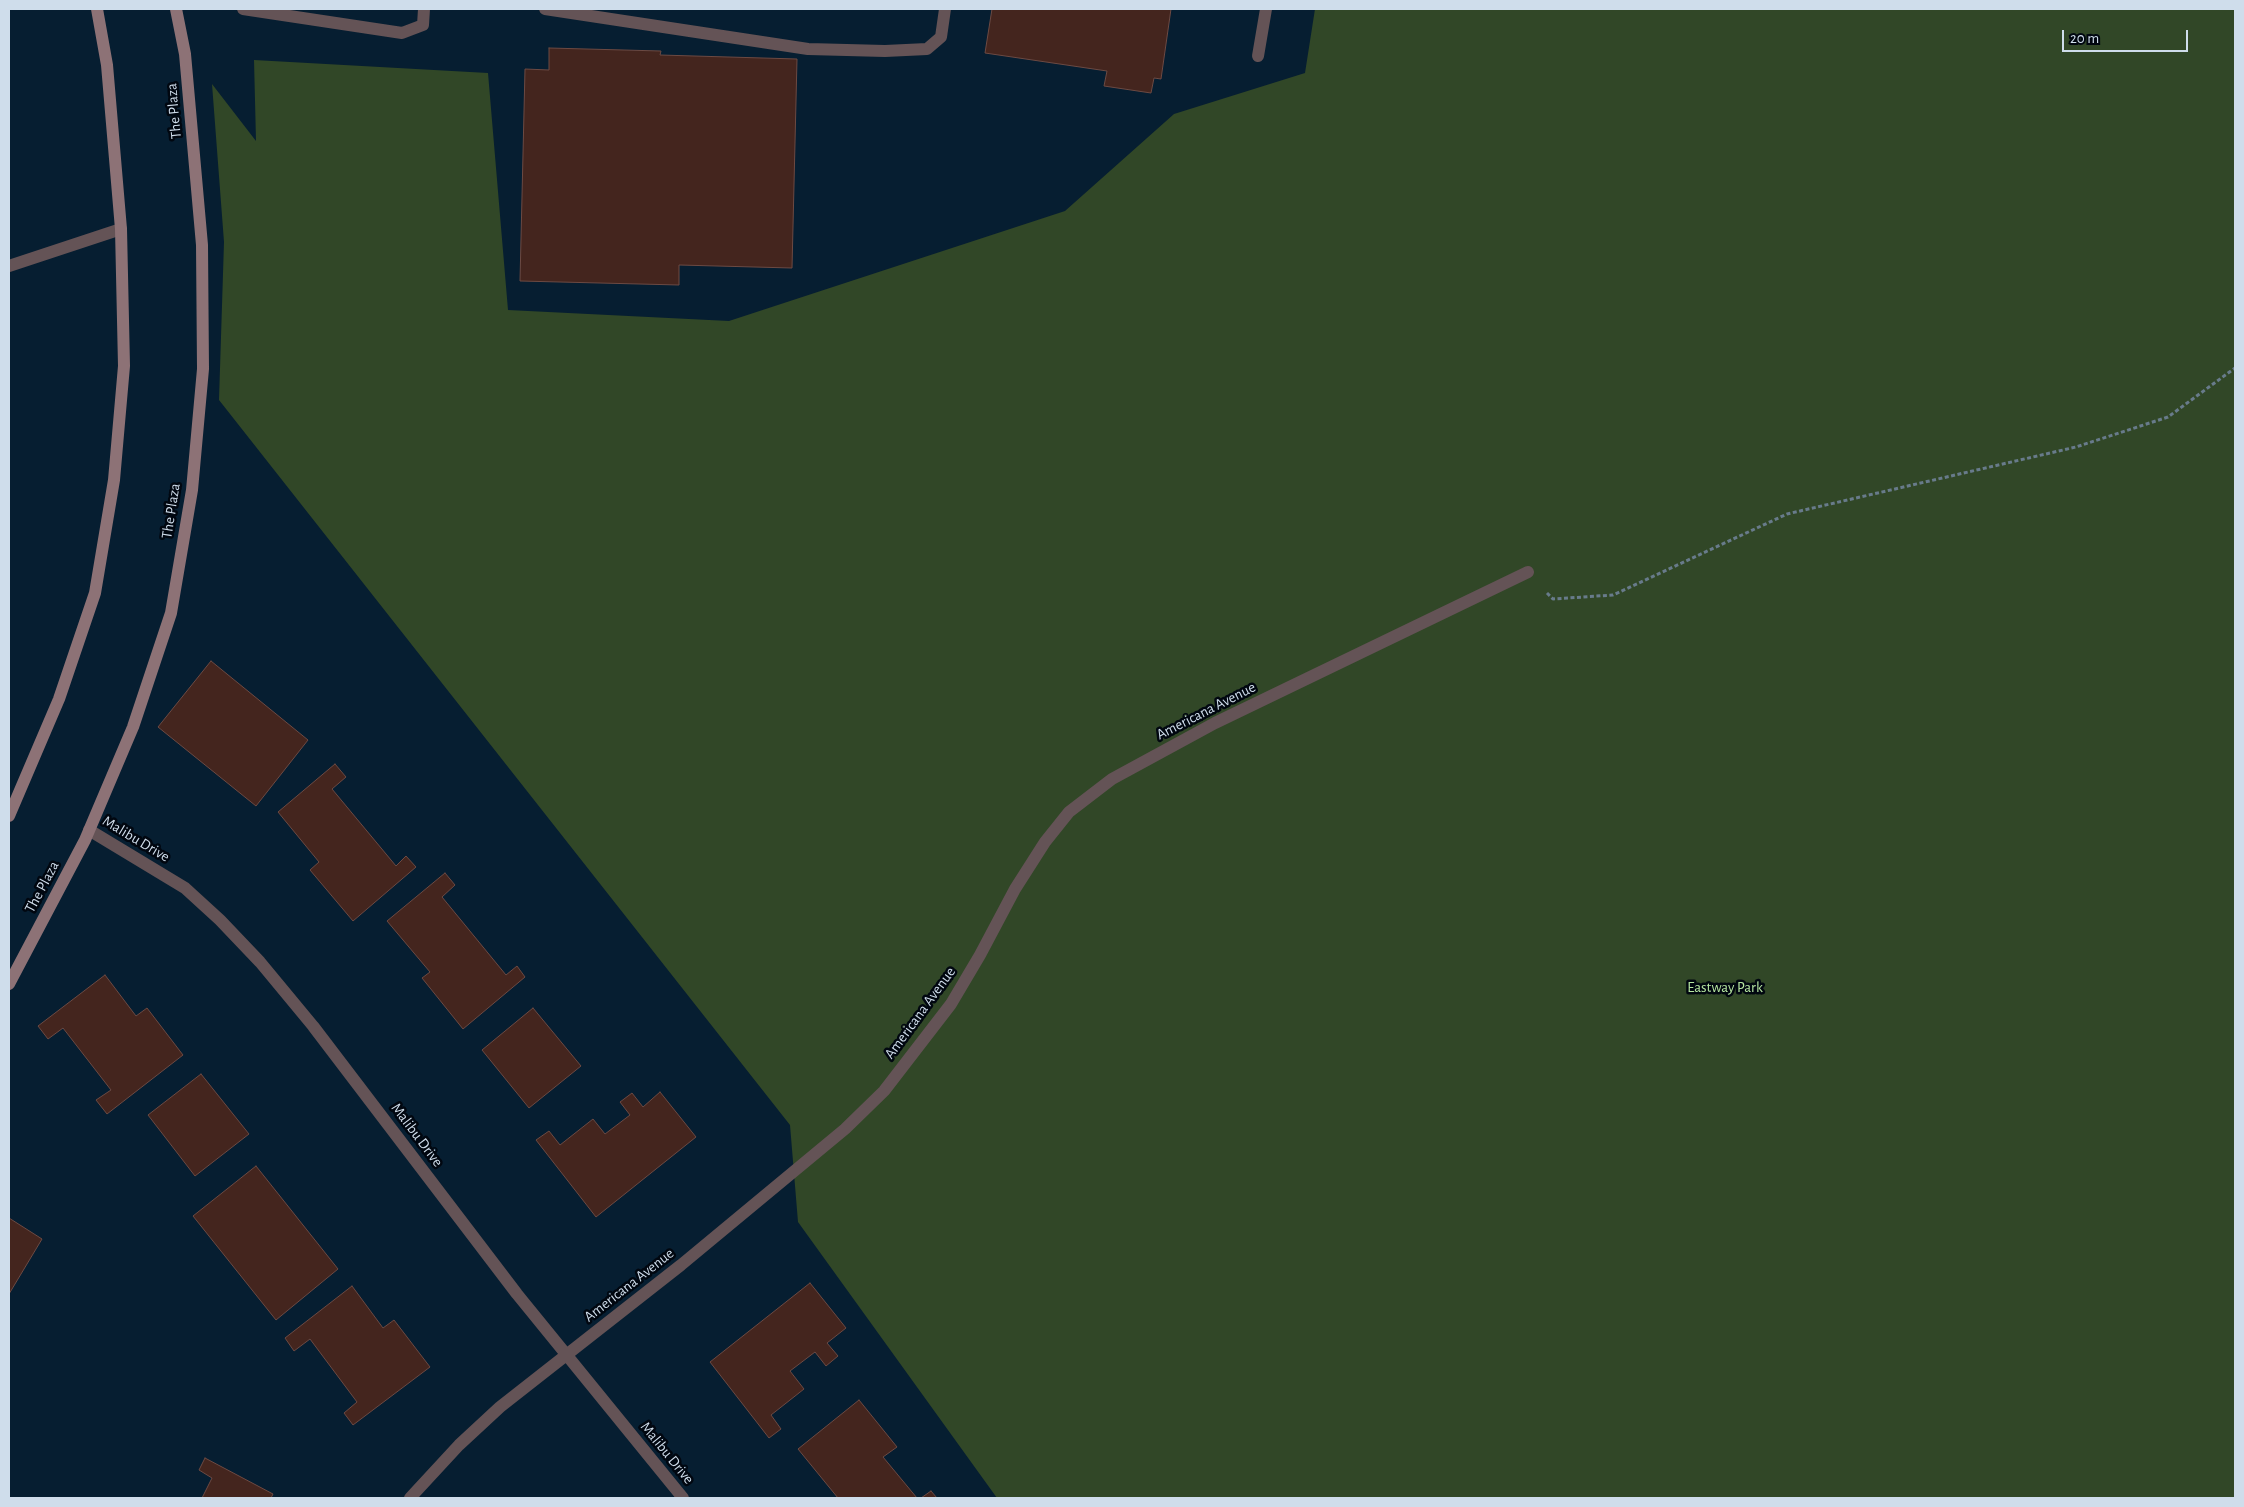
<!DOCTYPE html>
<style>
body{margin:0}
#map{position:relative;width:2244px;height:1507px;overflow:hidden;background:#061e31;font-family:"Alegreya Sans",sans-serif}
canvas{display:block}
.frame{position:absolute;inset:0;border:10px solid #cfddeb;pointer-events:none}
.scale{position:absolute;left:2062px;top:30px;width:126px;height:22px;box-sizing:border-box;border:2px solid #cfddeb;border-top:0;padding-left:6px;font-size:15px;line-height:18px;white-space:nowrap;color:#cfddeb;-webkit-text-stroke:4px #010710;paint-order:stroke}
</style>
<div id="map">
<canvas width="2244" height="1507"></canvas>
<div class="frame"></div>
<div class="scale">20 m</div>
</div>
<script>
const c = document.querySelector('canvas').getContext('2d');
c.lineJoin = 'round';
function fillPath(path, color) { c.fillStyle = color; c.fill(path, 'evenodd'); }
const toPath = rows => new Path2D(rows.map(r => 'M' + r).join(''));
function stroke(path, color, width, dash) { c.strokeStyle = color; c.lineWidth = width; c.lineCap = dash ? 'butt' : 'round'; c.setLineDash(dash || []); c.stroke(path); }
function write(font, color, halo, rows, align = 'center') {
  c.font = font + ' "Alegreya Sans",sans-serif'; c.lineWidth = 5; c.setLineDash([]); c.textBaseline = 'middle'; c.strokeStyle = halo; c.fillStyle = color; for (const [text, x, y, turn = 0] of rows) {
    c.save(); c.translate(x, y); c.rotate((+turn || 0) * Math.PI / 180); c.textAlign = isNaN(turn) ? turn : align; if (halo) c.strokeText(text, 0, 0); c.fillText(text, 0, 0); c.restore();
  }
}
fillPath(toPath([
 [1315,9,2235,9,2235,1498,997,1498,798,1222,790,1125,219,400,224,242,212,84,256,141,254,60,488,73,508,310,729,321,1065,211,1174,114,1305,73]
]), '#314727');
const building = toPath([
 [992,9,1171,9,1161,79,1154,78,1151,93,1104,86,1107,71,985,53,992,9],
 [549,48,661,51,660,55,797,59,792,268,679,265,679,285,520,281,525,69,549,70,549,48],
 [211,661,308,740,256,806,158,727,211,661],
 [335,764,346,777,332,789,396,866,406,856,416,867,353,921,310,870,319,862,278,812,335,764],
 [445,873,455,885,442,897,506,975,517,966,525,977,463,1029,422,978,430,972,387,921,445,873],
 [105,975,136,1016,147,1008,183,1055,107,1114,96,1100,111,1090,63,1028,48,1039,38,1026,105,975],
 [533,1008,581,1066,529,1108,482,1050,533,1008],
 [201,1074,249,1134,195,1176,148,1115,201,1074],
 [660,1092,696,1137,596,1217,536,1140,549,1131,560,1145,593,1119,605,1134,630,1115,620,1102,632,1093,643,1107,660,1092],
 [256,1166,338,1269,276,1320,193,1216,256,1166],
 [9,1218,42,1239,9,1294,9,1218],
 [810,1283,846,1328,827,1343,838,1356,826,1366,815,1352,790,1371,804,1389,771,1415,781,1429,769,1438,710,1362,810,1283],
 [352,1286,383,1328,394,1320,430,1367,353,1425,344,1413,357,1402,310,1339,294,1351,285,1338,352,1286],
 [859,1400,897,1447,883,1457,917,1498,838,1498,798,1449,859,1400],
 [205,1458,273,1494,271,1498,202,1498,212,1478,199,1470,205,1458],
 [931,1491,937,1498,921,1498,931,1491]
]);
fillPath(building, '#44251e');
stroke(building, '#6c4a43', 1);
stroke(toPath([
 [1547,593,1553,599,1613,595,1787,514,2076,447,2168,417,2235,368]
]), '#687b8b', 3, [4, 2.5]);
stroke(toPath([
 [243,9,402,33,423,25,424,9],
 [545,9,808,49,885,51,927,49,941,37,945,9],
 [1258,56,1266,9]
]), '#645356', 12);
stroke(toPath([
 [9,266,121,229],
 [89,830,185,888,220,920,260,962,313,1026,517,1294,683,1498],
 [410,1498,459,1445,500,1407,681,1265,845,1129,884,1091,951,1004,980,955,1015,889,1045,842,1069,812,1112,779,1215,723,1528,572]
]), '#645356', 12);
stroke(toPath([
 [9,816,59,699,95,593,114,480,124,366,121,229,107,65,97,9],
 [9,984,85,840,133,727,171,613,192,490,203,369,202,245,185,54,176,9]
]), '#8d7276', 12);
write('15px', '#cfddeb', '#010710', [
 ["The Plaza",174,111,-95],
 ["The Plaza",171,511,-81],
 ["Americana Avenue",1206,711,-27],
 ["Malibu Drive",136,839,31],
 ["The Plaza",42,887,-62],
 ["Americana Avenue",920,1013,-54],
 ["Malibu Drive",417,1135,53],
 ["Americana Avenue",629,1285,-38],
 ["Malibu Drive",667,1453,51]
]);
write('15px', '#b5e5a0', '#010710', [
 ["Eastway Park",1725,987]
]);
</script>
